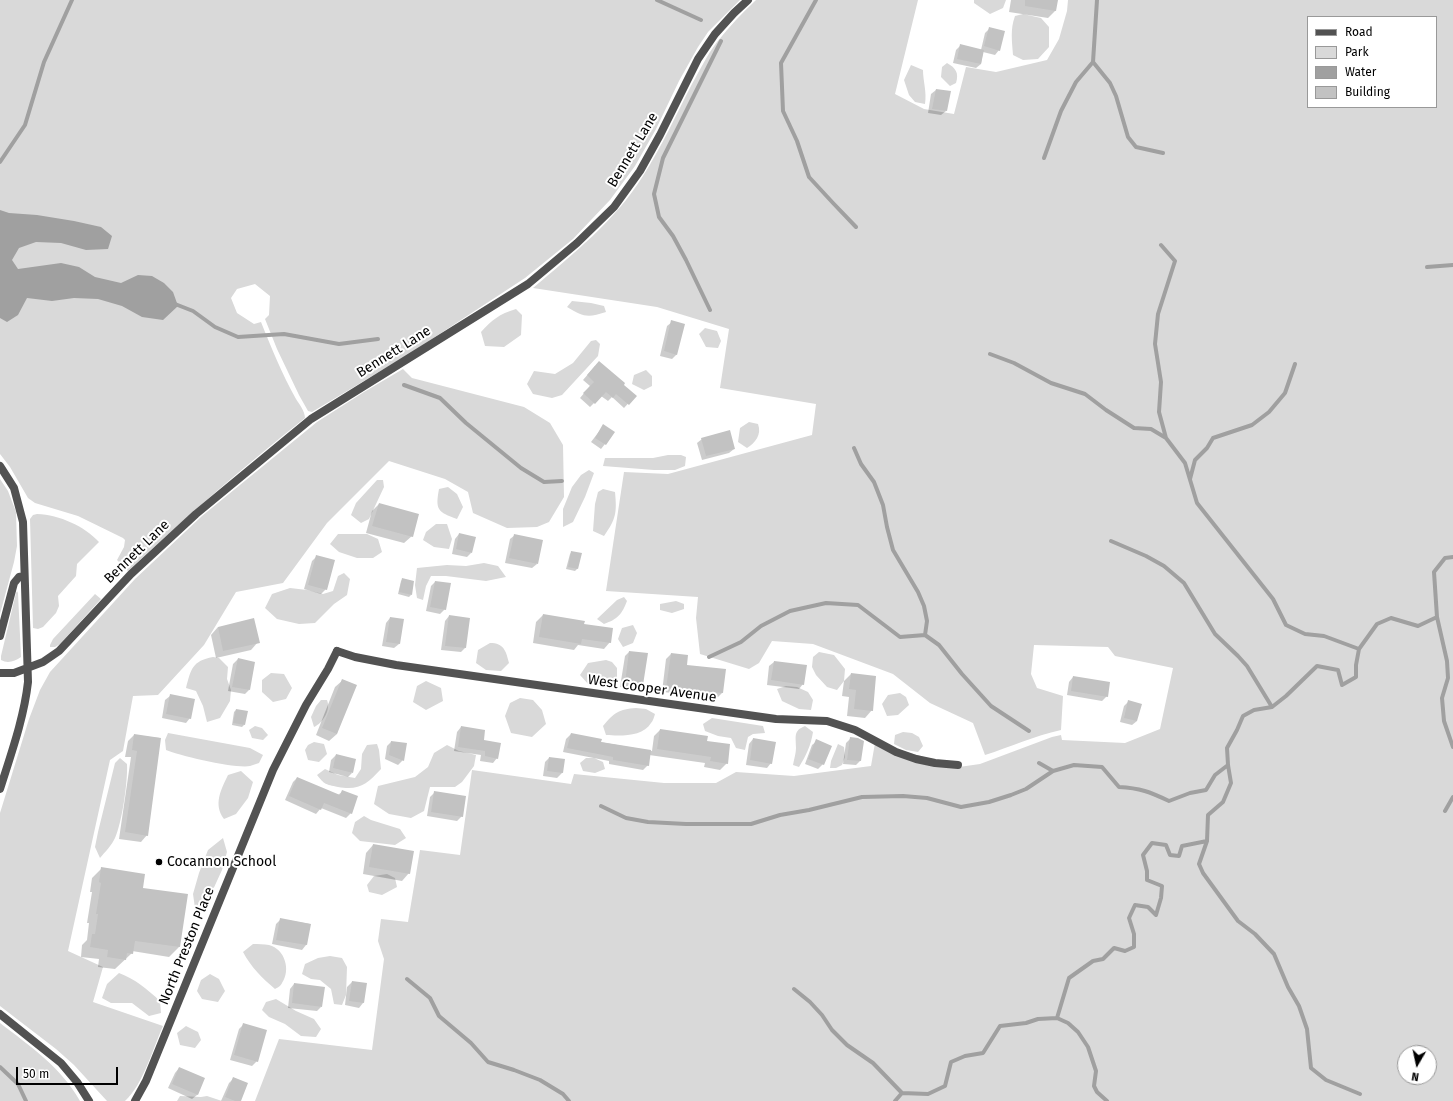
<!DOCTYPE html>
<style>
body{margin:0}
#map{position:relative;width:1453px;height:1101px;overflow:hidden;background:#fff;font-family:"Fira Sans",sans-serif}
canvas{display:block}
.legend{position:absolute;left:1307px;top:16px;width:130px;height:92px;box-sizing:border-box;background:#fff;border:1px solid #999;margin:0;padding:5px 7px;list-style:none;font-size:12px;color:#000}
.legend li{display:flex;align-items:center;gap:8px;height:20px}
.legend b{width:20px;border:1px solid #999}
.north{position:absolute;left:1397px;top:1045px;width:40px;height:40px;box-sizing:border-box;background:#fff;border:1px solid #999;border-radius:50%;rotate:189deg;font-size:11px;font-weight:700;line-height:16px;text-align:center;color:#000}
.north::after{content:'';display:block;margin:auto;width:14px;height:18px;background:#000;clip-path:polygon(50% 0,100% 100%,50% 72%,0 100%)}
.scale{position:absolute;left:16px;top:1067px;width:102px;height:18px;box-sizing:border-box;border:2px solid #000;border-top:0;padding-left:5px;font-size:12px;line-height:14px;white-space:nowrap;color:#000;-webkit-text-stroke:3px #fff;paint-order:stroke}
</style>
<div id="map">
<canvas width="1453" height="1101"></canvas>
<ul class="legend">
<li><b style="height:5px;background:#525252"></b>Road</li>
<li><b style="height:11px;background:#d9d9d9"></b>Park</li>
<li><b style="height:11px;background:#a0a0a0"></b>Water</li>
<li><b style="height:11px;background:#c2c2c2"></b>Building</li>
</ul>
<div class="north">N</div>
<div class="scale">50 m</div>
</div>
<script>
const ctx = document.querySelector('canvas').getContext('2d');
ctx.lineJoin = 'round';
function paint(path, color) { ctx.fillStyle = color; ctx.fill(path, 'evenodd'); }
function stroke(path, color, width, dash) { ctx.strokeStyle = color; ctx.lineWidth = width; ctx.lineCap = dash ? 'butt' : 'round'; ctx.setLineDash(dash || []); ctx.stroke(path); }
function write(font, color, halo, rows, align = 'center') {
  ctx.font = font + ' "Fira Sans",sans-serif'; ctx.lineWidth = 4; ctx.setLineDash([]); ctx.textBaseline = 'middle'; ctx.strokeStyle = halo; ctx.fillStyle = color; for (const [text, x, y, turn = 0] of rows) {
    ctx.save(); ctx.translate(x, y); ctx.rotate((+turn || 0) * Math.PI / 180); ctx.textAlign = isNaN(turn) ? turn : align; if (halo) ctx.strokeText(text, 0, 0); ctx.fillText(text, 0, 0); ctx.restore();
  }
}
const green = new Path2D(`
 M0 0H740L708 32 698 47 679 81 656 129 635 166 610 200 573 239 525 278 409 354 312 412 308 411 299 395 277 349 265 319 269 315 270 296 255 284 237 289 231 298 237 313 254 324 261 322C271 347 282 374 296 399 299 404 305 411 305 418 243 467 185 518 128 571L117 560 124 547 125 540 123 538 78 516 35 503 28 498 10 467 0 454Z
 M756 0H918L895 94 924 109 954 114 966 67 996 72 1047 60 1059 39 1067 11 1068 0H1453V1101H255L279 1039 372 1050 384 959 378 941 381 919 408 922 420 850 460 855 472 770 571 784 574 774 664 783H716L736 772 794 776 871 766 875 743 959 767 980 764 1052 737 1061 735 1062 740 1125 743 1160 729 1173 668 1115 656 1108 647 1034 645 1031 674 1037 688 1063 696 1061 730C1034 736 1010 747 985 755L973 723 930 703 893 674 813 644 772 641 759 663 749 669 700 654 696 618 698 597 606 591 624 472 668 474 812 435 816 404 720 388 729 329 657 307 533 288C573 254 615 221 643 176 662 146 676 115 692 84 700 70 707 55 717 42 729 27 742 13 756 0ZM1308 17H1436V107H1308ZM1405 1053H1429V1077H1405Z
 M974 0H1006L1003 8 990 14 974 3Z
 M1023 14 1041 18 1049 27V47L1038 59 1023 60 1013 55C1012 42 1010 29 1015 16Z
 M947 63C956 68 959 73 956 83L950 86 941 77 942 67Z
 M911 65 923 70C923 81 927 92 925 104L915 102 909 95 904 80Z
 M572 301 591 303 604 306 606 312C588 318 583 317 567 307Z
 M516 309 522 315 521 335 504 347 485 346 481 332C492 320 499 314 516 309Z
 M705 328 717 331 721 341 718 348 706 347 699 334Z
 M596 340 600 344 598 356 562 395 552 398 533 394 527 384 534 371 555 374 573 363 591 341Z
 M403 369 412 378 524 407 550 423 563 445 564 497 549 522 537 527 507 528 473 513 468 492 445 479 389 461 327 523 283 583 236 592 204 645 158 695 133 696 123 751 110 760 68 951 103 967 93 1002 163 1026C153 1048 143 1085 125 1101H107L74 1065 56 1049 0 1006V813L29 719 40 690 50 672 135 579 202 516 317 422 364 392Z
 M646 370 652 376V386L644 390 632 384 634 375Z
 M749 422 758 424C762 435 755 443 747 448L738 442 740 428Z
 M668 455H681L686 457 685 466 675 470H654L603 466 605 458H653Z
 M589 470 594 473 585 497 573 522 563 527V509L572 487 581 475Z
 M0 479 8 491 16 512 17 546 14 562 0 614Z
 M377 480H383L384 487 369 519 361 523 351 515 356 503Z
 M448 487 457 494 463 507 457 519C438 512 435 510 439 489Z
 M603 489 615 492C617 513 616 519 604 536L593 531 595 504 598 492Z
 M37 514C60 515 84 526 99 542L77 564 76 576 58 596 59 606 56 613 43 627 38 629 33 628 30 519 33 515Z
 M436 524H447L452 539 449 549 434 547 423 540 426 532Z
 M338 534H367L378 539 382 552 373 558H357L339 552 330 544Z
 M484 563 498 566 506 577 486 581 446 576H431L426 586 423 600 417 598 415 585 417 568 447 565 466 566Z
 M344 573 350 579 347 595 334 604 315 623 299 624 277 619 265 608 272 594 290 588 307 590 323 594 333 591 338 576Z
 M17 591 18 593 21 657C15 661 8 664 1 660V656L16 593Z
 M95 594 101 599 60 644 55 647H50V645L53 639Z
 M624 597 627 601C622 614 618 619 604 624L597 619 617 600Z
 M676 601 684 604V609L672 613 660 610V604Z
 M633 625 637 633 633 643 623 647 618 639 622 628Z
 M490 643C504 643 506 651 509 663L501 671 486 670 476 663 478 650Z
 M819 652 834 655 845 669 844 681 837 690 827 687 816 675 812 667 813 657Z
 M213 657 219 658 228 667 227 679 231 690 230 701 220 718 207 722 203 706 196 691 186 688C191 669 192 661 213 657Z
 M606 660 612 662 617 668V679L606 685H589L580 675 588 663Z
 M271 673 284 674 292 688 286 699 273 702 262 692V680Z
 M426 681 441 688 443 701 426 710 413 702 417 686Z
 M786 686 797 687 808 692 813 700 811 710 799 709 782 701 777 689Z
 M900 693 906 697 909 705 898 715 887 716 882 704 888 695Z
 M520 698 533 700 542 710 546 724 532 737 511 733 505 716 510 703Z
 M321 700H327C331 710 323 723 314 727L311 717 316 706Z
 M636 708 646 709 655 714C654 717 653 721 651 723 643 737 620 736 606 735L603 726C614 713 619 709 636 708Z
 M712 718 763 726 765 733 753 734 748 737 745 750 736 748 731 738 718 736 705 731 703 724Z
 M255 726 262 728 268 735 263 740 252 738 249 730Z
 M805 726 813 732C811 745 806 756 799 767L793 765C794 759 796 753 796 748 796 736 793 731 805 726Z
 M903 732 912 733 919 737 923 746 918 752 906 750 894 744 895 735Z
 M168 733 250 748 263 755 259 763C256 764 253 765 250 766 237 769 180 756 166 750L165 740Z
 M314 742 324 744 327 754 319 762 308 760 305 750 308 745Z
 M377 744 379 750 381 769C367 784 359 791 338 787 325 784 325 785 317 775L325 769 338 775 355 778 361 769 362 754 367 745Z
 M838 744 844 747 845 757 842 765 836 768H830L831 761Z
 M447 745 459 751 476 755 474 766 462 782 455 787H430L424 811 411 818 389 814 374 804 378 786 415 777 428 767 434 753Z
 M120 758 127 764C128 781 122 823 115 838 112 845 105 852 100 858L95 847 98 832 115 763Z
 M586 758H594L603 762 605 769 595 773 583 771 580 763Z
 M241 771 253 782 248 798 236 814 224 819C213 804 221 790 228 775Z
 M364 816 371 820 400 829 406 838 395 845 360 841 352 833 355 822Z
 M223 838 227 852 222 870 211 894 195 908 193 894 199 873 208 850Z
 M387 874 395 878 397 887 382 895 369 892 367 885 374 876Z
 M253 944C258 944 264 944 269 945 285 949 291 970 282 983 281 986 277 988 275 989 262 978 251 967 243 952Z
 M330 956 342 958 347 967 346 995 342 1005 334 1004 331 989 320 980 311 979 302 974 305 964 318 958Z
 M119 973C135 979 147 989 160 1001L161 1013 149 1016 132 1003H111L102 998 107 984Z
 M210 974 219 979 225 991 218 1002 202 999 197 991 201 980Z
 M276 999 296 1011 314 1019 321 1029 316 1037 301 1036 285 1024 269 1017 262 1010 266 1002Z
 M0 1023C31 1047 60 1066 80 1101H0Z
 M186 1026 198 1032 201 1040 195 1048 180 1045 177 1033Z
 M180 1096 201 1097 207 1096 222 1101H177Z`);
const water = new Path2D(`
 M0 210 9 213 37 215 74 221 101 227 112 236 108 249 86 250 61 243 36 242 19 248 12 260 18 269 61 263 79 267 95 277 121 283 138 275 152 276 164 283 173 292 178 306 163 320 142 317 122 306 98 299 74 298 52 301 27 298 18 315 7 322 0 318Z`);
const shadow = new Path2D(`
 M1011 0H1057L1055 11 1048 18 1009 12Z
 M990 28 999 50 995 55 983 52 981 64 976 68 953 63 956 50 960 46 981 50 985 33Z
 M936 90 946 111 941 115 928 113 931 94Z
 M672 322 677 354 672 359 660 356 667 326Z
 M595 366 623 385 635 396 624 408 612 397 608 401 601 396 590 407 580 398 590 386 583 380Z
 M604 425 605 444 601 449 591 442Z
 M702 439 734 449 729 453 702 460 697 443Z
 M379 504 412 536 404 543 366 533 372 511Z
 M459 534 471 553 467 557 452 554 455 539Z
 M515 535 537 564 532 568 505 563 510 539Z
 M572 552 581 554 577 569 575 571 566 569 570 554Z
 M317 556 326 589 321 594 304 589 312 561Z
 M403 579 411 595 409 597 398 594 401 581Z
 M435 582 445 609 440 614 426 611 431 586Z
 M543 615 583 625 610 642 604 649 578 645 574 650 533 643 536 622Z
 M449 616 465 648 461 652 441 650 445 621Z
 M390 618 399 644 394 648 382 646 386 623Z
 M218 627 258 642 251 650 216 658 211 635Z
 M629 652 646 654 642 685 638 690 620 687 625 656Z
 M671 654 685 666 723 692 718 697 662 692 666 659Z
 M238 659 249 690 245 694 228 691 233 664Z
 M774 662 803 684 799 689 767 685 769 666Z
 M851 674 872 710 865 718 847 716 849 697 842 696 844 681Z
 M1073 677 1107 696 1102 701 1067 695 1069 682Z
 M343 680 337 734 329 741 316 735 335 687Z
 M170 696 190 718 186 723 162 718 165 700Z
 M1129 701 1137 721 1132 725 1120 722 1124 706Z
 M236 710 244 725 242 727 232 725 234 712Z
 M461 727 482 741 497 758 493 763 480 761 481 755 454 751 457 732Z
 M660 730 706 742 727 763 720 770 704 767 705 763 649 755 648 765 643 770 609 764V761L563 752 566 739 571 734 600 742 652 751 654 736Z
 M134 735 160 738 147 835 141 842 119 839 131 757H125L128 741Z
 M851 738 860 761 856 765 843 764 846 743Z
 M753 739 771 763 767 768 746 765 749 744Z
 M817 741 823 764 818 769 805 764 812 745Z
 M391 742 403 760 398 765 385 759 387 746Z
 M336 755 352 773 348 777 329 772 331 760Z
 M549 758 564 760 562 773 557 778 543 776 545 762Z
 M297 778 338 795 343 791 351 813 346 818 321 808 316 814 285 800 293 782Z
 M435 792 462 816 457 821 427 816 430 797Z
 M373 845 409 873 402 881 363 874 366 853Z
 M102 868 142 889 187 895 179 947 169 957 132 951V953L115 969 98 967 99 959 81 957 82 945 87 940 89 923H87L92 892H90L92 878Z
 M281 919 310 924 306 945 302 950 272 944 276 924Z
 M352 982 366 984 363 1003 359 1008 345 1005 347 987Z
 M294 984 321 1007 317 1011 288 1008 290 989Z
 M243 1025 257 1061 252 1066 230 1060 239 1029Z
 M179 1068 204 1079 197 1095 192 1099 168 1088 175 1073Z
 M234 1078 240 1101H221L229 1083Z`);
const stream = new Path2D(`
 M657 0 701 20
 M816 0 781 63 783 111 797 141 809 177 833 203 856 227
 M1093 62 1110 83 1116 96 1128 137 1136 147 1163 153
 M1044 158 1061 111 1076 82 1093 62 1097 0
 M0 162 25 125 44 62 72 0
 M1161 245 1175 261 1158 314 1155 344 1161 382 1159 412 1166 438 1185 463 1197 503 1273 599 1286 625 1305 634 1324 636 1359 649
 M1427 267 1453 265
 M175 304 193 311 215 327 238 337 284 334 339 344 378 339
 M710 310 686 260 673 236 659 217 654 194 663 158 721 41
 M990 354 1014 363 1051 383 1085 394 1106 410 1134 428 1151 429 1166 438
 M404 385 440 398 466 423 521 468 544 482 562 481
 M854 448 861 464 874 482 883 505 887 527 893 550 918 592 924 606 927 621 925 635
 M1190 479 1195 460 1207 448 1213 438 1252 425 1269 412 1285 393 1295 364
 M1111 541 1146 556 1164 566 1184 583 1215 634 1238 656 1247 666 1272 707
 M1437 617 1447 661 1448 678 1442 698 1444 721 1453 747
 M709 657 741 642 761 626 790 611 826 603 858 605 900 637 925 635 939 645 962 674 991 706 1029 731
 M1039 763 1053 771 1074 765 1102 767 1119 787C1140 788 1150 792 1169 801L1190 793 1206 790 1215 775 1228 765
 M601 806 626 818 648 822 686 824H751L780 815 809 810 862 797 903 796 927 798 961 807 989 802 1011 795 1026 789 1053 771
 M1445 811 1453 797
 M1207 841 1199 864 1203 873 1238 921 1255 934 1274 954 1288 987 1299 1006 1307 1029 1311 1068 1326 1080 1360 1094
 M407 979 430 998 439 1016 471 1043 488 1062 514 1070 540 1080 563 1094 569 1101
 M794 989 810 1002 822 1015 832 1030 847 1045 873 1063 902 1093
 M1057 1018 1068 1023 1078 1032 1088 1047 1096 1071 1094 1086 1097 1092 1107 1101
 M0 1067 18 1084 26 1101
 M895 1101 902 1093 928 1094 945 1086 951 1062 965 1056 983 1053 1000 1026 1026 1023 1038 1019 1057 1018 1069 978 1093 961 1103 959 1114 948 1125 951 1134 947V934L1129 918 1135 905 1148 907 1156 915 1161 898 1162 886 1147 880V871L1143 855 1152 843 1166 845 1170 855 1179 856 1182 846 1207 841 1208 815 1223 802 1231 783 1228 765 1227 748 1237 730 1243 716 1254 710 1272 707 1286 696 1317 666 1338 670 1342 685 1356 677V665L1359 649 1377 624 1391 618 1418 626 1437 617 1434 572 1445 558 1453 557`);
const building = new Path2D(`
 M1025 0H1058L1056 11 1025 6Z
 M989 27 1005 31 1000 51 984 46Z
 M960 44 984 50 981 64 957 59Z
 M936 89 951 91 947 111 932 109Z
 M671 320 685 324 677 355 664 351Z
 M599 361 625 383 624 385 637 396 629 405 616 394 613 398 606 392 595 404 583 393 594 382 587 375Z
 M603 424 615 432 606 445 595 438Z
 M730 430 735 449 706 456 701 438Z
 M379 503 419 514 413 537 372 526Z
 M459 533 476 537 472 553 456 549Z
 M514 534 543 540 538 564 509 558Z
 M571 551 582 553 578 569 568 567Z
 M316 555 335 560 327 590 308 585Z
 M402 578 414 581 412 595 399 592Z
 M435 581 451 583 446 610 430 607Z
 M543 614 585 621 584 624 613 628 611 643 582 639 581 644 539 637Z
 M449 615 470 618 466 648 445 646Z
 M390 617 404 619 400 644 386 642Z
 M254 618 260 643 223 651 218 627Z
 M629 651 648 653 643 685 625 683Z
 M671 653 688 655 687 665 726 669 723 693 666 688Z
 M238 658 255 662 250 690 232 687Z
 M774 661 807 665 804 685 771 680Z
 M851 673 876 676 873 711 854 709 856 690 849 689Z
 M1073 676 1110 682 1108 697 1071 691Z
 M342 679 357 685 337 734 322 728Z
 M170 694 195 699 191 719 166 714Z
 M1128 700 1142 704 1137 721 1124 718Z
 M236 709 248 711 245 725 233 723Z
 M461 726 485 730 484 740 501 743 498 759 485 756V751L458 747Z
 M660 729 708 736 707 741 730 744 728 764 710 761 711 757 657 749Z
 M571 733 602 739 601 742 651 750 649 766 613 760V757L567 748Z
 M134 734 161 738 148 836 125 832 137 751 132 750Z
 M850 737 858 738 864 741 861 761 847 760Z
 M753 738 776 742 772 764 750 760Z
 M816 739 832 746 824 765 808 759Z
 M391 741 407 743 404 761 389 755Z
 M336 754 356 759 353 773 333 768Z
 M549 757 565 759 563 773 547 771Z
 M297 777 340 795 342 790 358 796 352 814 324 803 321 810 289 796Z
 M434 791 466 796 463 817 431 812Z
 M373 844 414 851 410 874 369 867Z
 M101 867 145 874 143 888 188 894 180 947 135 941 133 954 127 953 126 960 107 957 108 950 90 947 92 934H95L98 914H96L101 883 99 882Z
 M280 918 311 924 307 945 276 940Z
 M352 981 367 983 364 1003 349 1001Z
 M294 983 325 987 322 1007 292 1003Z
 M243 1023 267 1030 258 1062 234 1055Z
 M179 1067 205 1078 198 1095 172 1084Z
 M233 1077 248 1083 241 1101H235L225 1097Z`);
const lane = new Path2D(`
 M337 651 355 657 396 665 776 719 827 721 855 730 896 752 916 759 935 763 958 765`);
const street = new Path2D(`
 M0 466 14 488 23 522 28 682C24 718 11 754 0 789
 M0 636 14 583 19 577 24 576
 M0 673H14L43 662 59 651 131 574 196 514 311 419 528 284 577 243 614 207 640 171 660 135 698 59 715 34 734 13 748 0
 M0 1014 61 1063 77 1082 89 1101
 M135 1101 146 1081 273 770 306 705 328 669 337 651`);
const markers = [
 [159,862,4,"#000"]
];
const streetNames = [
 ["Bennett Lane",633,150,-59],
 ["Bennett Lane",394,352,-32],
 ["Bennett Lane",137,552,-44],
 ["West Cooper Avenue",652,689,8],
 ["North Preston Place",187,946,-68]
];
const poiNames = [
 ["Cocannon School",167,862]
];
paint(green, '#d9d9d9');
paint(water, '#a0a0a0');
paint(shadow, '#0003');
stroke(stream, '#a0a0a0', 4);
paint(building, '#c2c2c2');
stroke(lane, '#525252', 8);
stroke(street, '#525252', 8);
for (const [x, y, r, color] of markers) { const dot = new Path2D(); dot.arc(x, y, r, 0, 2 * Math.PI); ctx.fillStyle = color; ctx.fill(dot); stroke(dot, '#fff', 1.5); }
write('14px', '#000', '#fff', streetNames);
write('14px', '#000', '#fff', poiNames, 'left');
</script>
